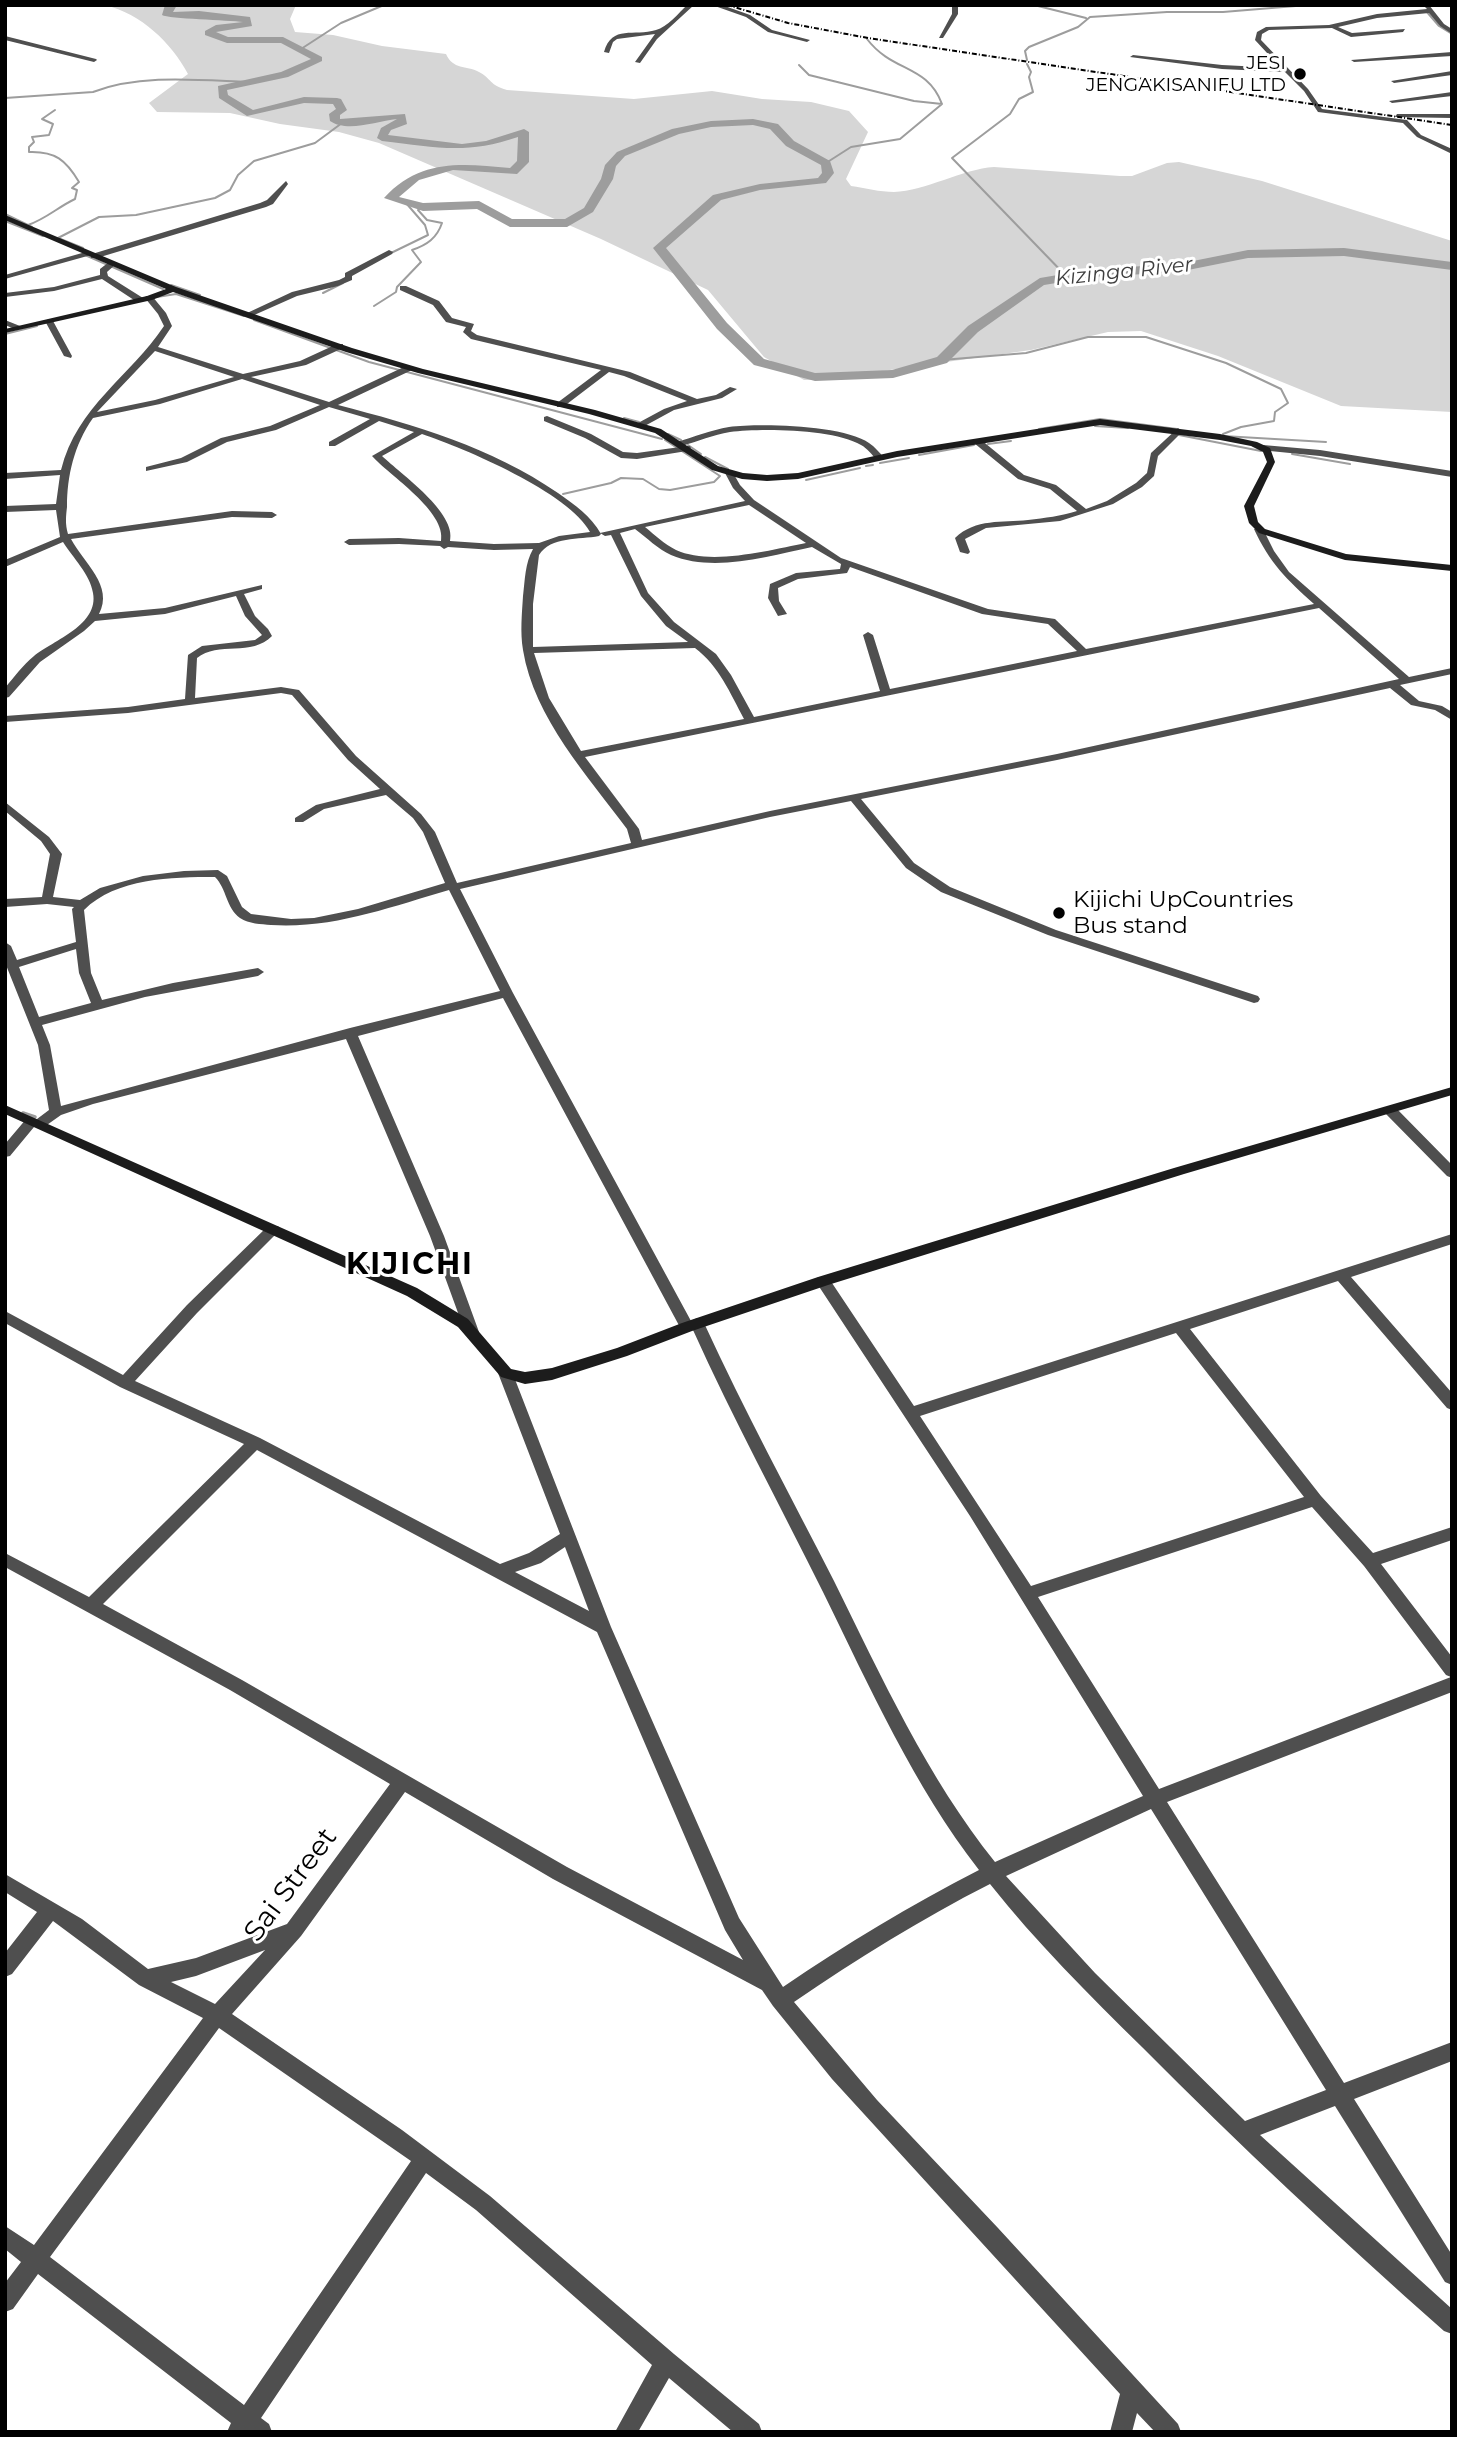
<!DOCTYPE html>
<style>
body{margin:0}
#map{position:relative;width:1457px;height:2437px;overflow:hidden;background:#fff;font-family:Montserrat,sans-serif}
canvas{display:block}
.frame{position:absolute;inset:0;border:7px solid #000;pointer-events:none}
</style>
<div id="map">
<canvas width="1457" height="2437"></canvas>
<div class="frame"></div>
</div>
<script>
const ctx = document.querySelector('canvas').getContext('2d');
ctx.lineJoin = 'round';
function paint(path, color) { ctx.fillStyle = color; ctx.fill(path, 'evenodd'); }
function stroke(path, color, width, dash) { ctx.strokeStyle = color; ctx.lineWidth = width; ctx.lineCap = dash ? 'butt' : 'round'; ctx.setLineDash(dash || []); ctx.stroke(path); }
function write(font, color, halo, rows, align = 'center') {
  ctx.font = font + ' Montserrat,sans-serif'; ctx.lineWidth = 6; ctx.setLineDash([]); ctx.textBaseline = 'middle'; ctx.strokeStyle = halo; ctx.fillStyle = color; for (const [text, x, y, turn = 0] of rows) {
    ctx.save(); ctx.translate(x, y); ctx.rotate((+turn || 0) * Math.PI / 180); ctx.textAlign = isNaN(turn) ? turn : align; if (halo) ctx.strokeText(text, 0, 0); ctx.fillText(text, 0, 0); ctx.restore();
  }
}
const green = new Path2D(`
 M105 5H296L290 19 295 32 333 35 382 46 446 54C453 70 466 65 479 72 492 79 489 85 507 90L634 99 712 91 762 99 811 102 849 111 868 132 846 179 851 186C865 188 880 192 894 192 925 191 963 169 994 167L1120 176H1132L1167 163 1179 162 1262 181 1452 241V412L1341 406 1218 356 1141 331 1108 332 1031 350 819 380H804L764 357 708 290 601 239 379 143 339 132 280 124 230 113 157 112 149 103 188 74C171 42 141 14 105 5Z`);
const streamFar1 = new Path2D(`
 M1034 5 1086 18
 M1426 11 1439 26 1452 34
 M301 49 341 23 384 5
 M1027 60 1025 51 1029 47 1078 27 1090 17 1167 12H1223L1308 5
 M1027 64 1031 72 1029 77 1033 92 1019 99 1010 114 952 158 1067 277
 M799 65 809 75 914 101 942 104
 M5 98 93 92C140 74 197 80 247 82
 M826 163 851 147 900 139 942 104C927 64 893 73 867 39
 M5 214 32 227
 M5 221 43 236
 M28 225C46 219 58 207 75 199L77 190 72 188 79 182C66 160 55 151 29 152V147L34 142 32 137 49 135 53 124 42 119 55 110
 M58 238 83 248
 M58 238 99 217 136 215 215 198 230 190 238 175 254 161 315 143 342 123
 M391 253 428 235 425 225 406 203
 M85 255 163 289
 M171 285 200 295
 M323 293 343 283
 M157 297 176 294 244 316
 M374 306 396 292 397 287 421 262 412 250C427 245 437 238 442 223L427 220 418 210 423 207
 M254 320 369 362 662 439
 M5 334 37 326
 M942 360 1026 353 1088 337H1146L1226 363 1281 389 1288 403 1275 412 1274 421 1241 427 1223 434
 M624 418 639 422
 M1095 426 1128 428
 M1039 429 1100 419 1177 429
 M668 434 681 440
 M1179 435 1261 451
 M1223 436 1326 442
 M988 444 1011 441
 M688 445 701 454
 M1292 454 1350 464
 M919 455 974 445
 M705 457 728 469
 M880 463 909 458
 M866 466 873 465
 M806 480 860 468
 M563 494 611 483 621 478 643 479 659 489 670 490 714 482 720 476 665 440`);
const stream = new Path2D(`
 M23 1113 35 1117`);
const river = new Path2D(`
 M165 5H177L173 12 199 11 250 17 252 26 216 32 228 37H283L322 57V61L288 77 227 90 228 95 253 110 304 97 337 98 341 99 347 110 340 115V119L405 114 407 124 391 130 388 135 462 144 486 141 524 129 529 132V162L517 174 453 170 419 180 399 197 423 203 479 201 512 219H565L584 208 601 179 605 165 617 152 672 129 711 121 753 119 778 124 794 141 830 161 834 173 826 183 760 190 721 200 666 248 727 323 764 359 815 373 892 370 937 357 968 326 1040 278 1093 269 1178 264 1248 250 1344 248 1452 262V270L1344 256 1248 258 1178 272 1093 277 1044 285 978 332 947 363 893 378 815 381 754 365 717 329 653 248 713 195 760 184 818 178 822 173 821 165 786 146 770 129 753 125 711 127 679 134 625 156 616 166 613 179 593 212 567 227H510L477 209 423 211 384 198C421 158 462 164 510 168L517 161 518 137C465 155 436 147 382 141L377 138 381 128 397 119C376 121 348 133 330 121L329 114 336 109 333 104 304 103 247 116 219 98 218 86 281 72 311 59 281 43H227L205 35V31L216 25 243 22C229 20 168 19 162 15Z`);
const street = new Path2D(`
 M687 5H694L657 39 640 63 635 62 655 34 617 39 613 42 609 53 604 52C612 24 634 37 656 30 667 27 679 13 687 5Z
 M712 5H722L750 15 772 30 810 40 807 42 768 32 746 17Z
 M952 5H958V14L943 38H939L952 14Z
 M1423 5H1429L1444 24 1452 29V34L1440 26 1429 13 1377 18 1338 27 1352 33 1405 29 1403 32 1351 37 1332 28 1269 30 1262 34 1261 40 1308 89 1322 109 1407 120 1421 135 1452 149V154L1417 137 1403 123 1318 112 1304 91 1285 72 1222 69 1130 57 1133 55 1222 65 1281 68 1255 40 1257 32 1266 27 1329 25 1377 14 1427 9Z
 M5 36 96 59 97 60 94 62 5 40Z
 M1452 52V56L1354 62 1351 60Z
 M1452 71V75L1394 83 1391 81Z
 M1452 92V96L1392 103 1389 101Z
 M1397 114H1452V118L1395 117Z
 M286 181 288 184 273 204 266 207 97 258H91V255L5 279V275L89 251 92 254 260 203 267 200Z
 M389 250 393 252 392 254 352 276V280L338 286 297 296 252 316 245 314 292 292 339 280 345 277V273Z
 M109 262 116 264 107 272 108 276 143 298V302H137L102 279 54 291 5 297V293L54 287 100 275V269Z
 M400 286H406L439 301 452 318 474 324 471 331 477 335 630 372 697 399 716 395 730 387 737 389 722 398 674 410 641 428 637 425 638 423 664 409 687 401 624 376 609 372 563 407H557V403L601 370 471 339 463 332 466 327 446 322 433 305 400 290Z
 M146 296H152L166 313 172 326 158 347 243 374 300 361 337 344H343V348L306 365 251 377 329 402 406 366H412V370L338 405C415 425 491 447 558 493 575 505 591 516 601 534L599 536C579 540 551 536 539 555L533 604V647L688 642 666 626 641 596 611 535 605 536 600 533 745 501 733 488 725 473 729 470 732 471 740 485 754 500 841 558 988 609 1055 619 1086 649 1314 604C1287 580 1269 562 1254 529L1262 527 1274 551 1289 572 1409 677 1452 668V674L1400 685 1419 701 1442 706 1452 712V720L1435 710 1411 705 1390 688 1057 760 861 799 914 863 950 887 1056 930 1258 996 1260 999 1258 1002 1254 1003 1048 935 941 892 906 868 851 801 770 817 460 889 513 993 691 1321 697 1318 702 1319 704 1323C744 1410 790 1495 834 1581 882 1678 927 1777 995 1862L1143 1796 970 1516 818 1285 816 1281 818 1277H828L914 1406 1452 1234V1244L1351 1277 1452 1393V1410L1447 1408 1338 1281 1190 1329 1321 1496 1373 1553 1452 1527V1540L1381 1564 1452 1657V1692L1167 1802 1344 2083 1452 2042V2061L1354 2099 1452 2255V2285L1445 2282 1335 2106 1260 2135 1452 2309V2334L1444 2331C1340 2239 1239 2145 1142 2047 1089 1995 1036 1942 990 1884 921 1919 857 1959 794 2002L877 2100 998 2228 1178 2424 1181 2432H1155L1137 2413 1132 2432H1110L1120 2394 832 2079 773 2006 762 1990 553 1879 405 1792 301 1936 232 2014 402 2130 490 2196 674 2354 759 2424 762 2432H733L669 2378 638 2432H615L652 2365 476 2210 426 2173 261 2418 269 2424 272 2432H227L231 2423 38 2274 13 2309 5 2312V2283L21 2262 5 2249V2226L34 2245 203 2018 139 1985 53 1921 12 1974 5 1977V1953L37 1912 5 1892V1874L82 1919 148 1969 196 1958 287 1924 390 1784 230 1690 5 1567V1553L89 1597 244 1444 120 1387 5 1323V1311L123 1375 187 1305 268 1226H278L280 1229 278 1232 197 1313 135 1381 260 1438 500 1564 529 1553 560 1534 498 1373 501 1369H511L611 1627 739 1918 783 1987C846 1944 911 1905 979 1870 914 1786 870 1688 823 1592 780 1505 733 1419 693 1330L687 1332 682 1331 503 998 358 1036 444 1236 479 1332 477 1336H467L465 1332 430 1236 346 1039 93 1104 61 1115 44 1127H34L10 1156 5 1157V1144L27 1118 37 1119 49 1110 38 1045 6 965 5 942 11 946 17 960 76 942 72 909 74 907 47 904 5 907V899L42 897 50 854 41 841 5 811V802L49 837 62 854 53 897 80 900 100 888 143 876 184 871 218 870 227 876 242 907 251 914 291 919 314 918 358 909 445 883 423 832 413 818 386 795 324 809 303 822H295V818L316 805 380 789 348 760 292 695 281 693 128 713 5 722V716L128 707 185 699 188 655 202 646 255 640 262 635 245 616 236 596 165 614 95 621 84 631 40 662 9 697 5 698V688C14 677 23 665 34 656 54 640 99 625 93 593 90 574 73 558 63 542L5 567V560L60 537 56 510 5 512V506L56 504 60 475 5 479V473L61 470C77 406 130 377 164 326L158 314 145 298ZM155 351 234 377 155 400 97 412ZM242 379 320 405 270 426 221 438 181 458 146 467V471L187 462 227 442 276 430 329 407 370 419 329 442V446H335L379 421 414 432 372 456C389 475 447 512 441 541L399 538 349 539 344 542 349 545 399 544 440 546 444 549 448 547 494 550 533 549C525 563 525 580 523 596 522 613 520 632 523 650 534 718 588 776 627 829L631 843 457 883 435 832 421 814 356 756 299 690 281 687 195 698 197 658C218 641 252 657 272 636L268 629 255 616 244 594 262 589V585L165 608 99 614C114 586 84 563 71 539L232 517 272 518 277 515 272 512 232 511 68 534C65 524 66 516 67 507 67 476 74 445 93 418L160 404ZM422 434C464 448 570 493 590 532L559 536 539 543 494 544 450 541C457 513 401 474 382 456ZM749 505 806 543C770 550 711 566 676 550 664 544 655 535 645 527ZM635 529C647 538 658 549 671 555 714 573 769 556 812 547L841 564 840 569 796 573 770 584 768 598 778 616 787 614 779 601 778 588 798 579 847 573 850 567 982 614 1048 624 1077 651 890 689 873 635 868 632 863 635 880 691 754 717 731 675 716 654 674 622 648 593 620 533ZM1319 608 1399 679 1057 754 770 811 642 840 639 829 585 757ZM695 648C719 666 730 693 744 719L581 751 549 698 534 653ZM215 877C227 889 226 908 240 918 249 924 261 924 271 925 333 929 390 907 449 890L500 991 350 1028 61 1106 50 1045 42 1025 145 997 258 976 264 972 258 968 173 983 102 1000 91 973 84 910C116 878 172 877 215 877ZM76 949 79 973 91 1003 39 1017 19 967ZM1176 1333 1304 1497 1031 1586 920 1416ZM257 1450 597 1632 725 1930 743 1960 567 1867 242 1680 103 1604ZM1312 1507 1364 1566 1446 1675 1451 1677 1159 1789 1038 1597ZM565 1547 589 1611 515 1572 541 1563ZM1151 1809 1326 2090 1245 2121 1095 1973 1006 1876ZM265 1950 215 2004 171 1982 196 1976ZM219 2028 411 2161 244 2405 50 2257Z
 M49 319 53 321 72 356 71 358 64 356 45 321Z
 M5 320 20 326 21 328 17 330 5 325Z
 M547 416 591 434 623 452 637 453 680 447 676 444 677 442C694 437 711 430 729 427 761 423 843 425 869 443 875 447 880 453 884 458L877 460C872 455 867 448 861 445 834 429 761 428 730 432 713 435 698 441 682 446H690L691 448 687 451 637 459 621 458 585 438 544 421V417Z
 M1178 428 1182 431 1181 433 1158 456 1154 476 1142 487 1113 504 1060 521 986 528 965 539 970 552 968 554 960 552 955 538C976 518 1002 523 1028 520 1045 518 1061 516 1077 511L1050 489 1018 479 974 443V439H980L1024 475 1056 485 1086 509 1107 501 1136 483 1147 473 1151 453Z
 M1263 445 1320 450 1452 471V477L1320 456 1260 450 1259 448Z
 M1390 1106 1395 1107 1452 1165V1178L1447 1176 1385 1113 1383 1110Z`);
const secondary = new Path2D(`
 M5 215 176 287 352 348 423 369 595 410 661 429 718 466 743 473 767 475 798 473 897 451 1100 419 1220 434 1257 442 1270 448 1275 462 1254 506 1258 522 1265 529 1346 554 1452 565V571L1345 560 1259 533 1249 523 1244 506 1267 462 1263 452 1251 446 1220 440 1100 425 897 457 798 479 767 481 742 479 712 470 655 433 589 414 418 373 346 352 173 292 152 300 5 333V329L147 296 166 289 5 220Z
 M1452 1087V1095L1184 1174 828 1285 692 1331 627 1356 552 1380 525 1384 501 1377 458 1327 407 1296 5 1114V1105L417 1288 468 1319 511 1369 525 1372 552 1368 617 1348 682 1323 818 1277 1174 1168Z`);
const rail = new Path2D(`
 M727 5 788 23 868 38 1452 125`);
const markers = [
 [1300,74,7,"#000"],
 [1059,913,7,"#000"]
];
const farPoinames = [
 ["JESI",1286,63],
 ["JENGAKISANIFU LTD",1286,85]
];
const farWaternames = [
 ["Kizinga River",1124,272,-6]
];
const poiNames = [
 ["Kijichi UpCountries",1073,900],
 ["Bus stand",1073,926]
];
const nearStreetnames = [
 ["Sai Street",291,1885,-53]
];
const districtNames = [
 ["KIJICHI",410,1265]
];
paint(green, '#d6d6d6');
stroke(streamFar1, '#9d9d9d', 2);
stroke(stream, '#9d9d9d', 3.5);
paint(river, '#9d9d9d');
paint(street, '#4f4f4f');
paint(secondary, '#1c1c1c');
stroke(rail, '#000', 2, [5, 2, 1, 2]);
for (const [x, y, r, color] of markers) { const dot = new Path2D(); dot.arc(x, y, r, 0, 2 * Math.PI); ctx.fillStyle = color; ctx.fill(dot); stroke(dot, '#fff', 2.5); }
write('19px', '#000', '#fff', farPoinames, 'right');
write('italic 21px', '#3e3e3e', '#fff', farWaternames);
write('23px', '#000', '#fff', poiNames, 'left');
write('28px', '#000', '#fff', nearStreetnames);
ctx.letterSpacing = '2px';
write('bold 30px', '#000', '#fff', districtNames);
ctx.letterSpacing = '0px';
</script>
